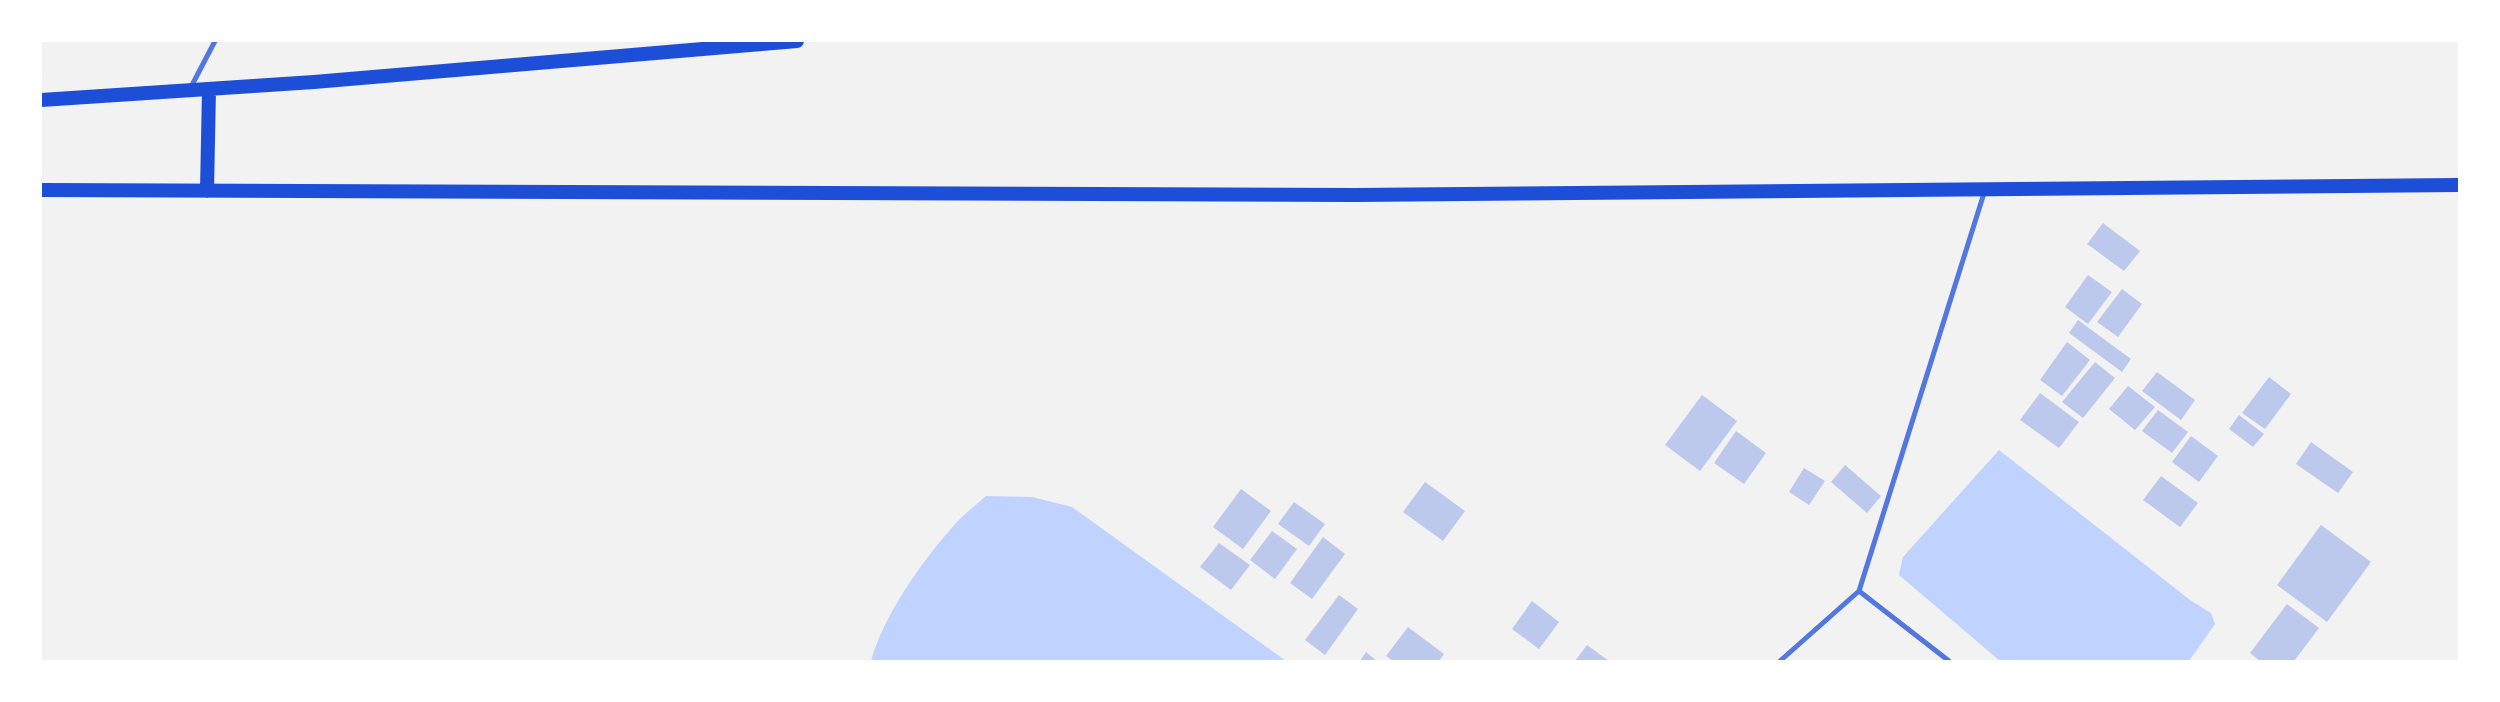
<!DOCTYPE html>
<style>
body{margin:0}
#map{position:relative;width:2500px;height:702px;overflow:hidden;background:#f2f2f2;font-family:"DejaVu Sans",sans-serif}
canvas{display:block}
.frame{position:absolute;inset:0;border:42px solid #fff;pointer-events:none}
</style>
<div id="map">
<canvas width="2500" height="702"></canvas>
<div class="frame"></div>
</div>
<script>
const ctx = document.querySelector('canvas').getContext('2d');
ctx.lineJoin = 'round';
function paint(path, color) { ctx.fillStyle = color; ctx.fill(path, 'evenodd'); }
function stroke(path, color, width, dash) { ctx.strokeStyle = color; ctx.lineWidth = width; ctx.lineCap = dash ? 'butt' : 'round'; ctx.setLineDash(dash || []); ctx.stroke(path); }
const water = new Path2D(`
 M1999 450 2190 600 2211 613 2215 624 2189 661H2000L1899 575 1903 557Z
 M986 496 1032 497 1072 507 1286 661H871C883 617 920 564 950 530 960 517 974 507 986 496Z`);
const building = new Path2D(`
 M2103 223 2140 251 2124 271 2087 244Z
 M2088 275 2112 292 2088 324 2065 307Z
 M2122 289 2142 304 2118 337 2097 322Z
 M2078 320 2131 359 2122 372 2069 333Z
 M2067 342 2090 360 2062 396 2040 380Z
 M2095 362 2115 378 2083 418 2062 402Z
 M2157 372 2195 400 2181 420 2142 391Z
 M2269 377 2291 394 2265 429 2242 413Z
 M2128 386 2155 407 2135 430 2109 409Z
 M2040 393 2079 422 2059 448 2020 420Z
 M1702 395 1737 421 1700 471 1665 445Z
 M2158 410 2188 432 2172 453 2142 431Z
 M2239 415 2264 434 2253 447 2229 429Z
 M1736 431 1766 453 1744 484 1714 463Z
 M2191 436 2218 456 2199 482 2172 462Z
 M2311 442 2353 472 2338 493 2296 464Z
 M1845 465 1881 496 1867 513 1831 482Z
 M1804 468 1825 481 1809 505 1789 492Z
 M2161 476 2198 503 2180 527 2143 500Z
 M1425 482 1465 511 1443 541 1403 512Z
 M1241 489 1271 511 1243 549 1213 527Z
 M1294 502 1325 524 1309 546 1278 524Z
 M2321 525 2371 562 2327 622 2277 585Z
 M1272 531 1297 549 1275 579 1250 560Z
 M1323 537 1345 554 1312 599 1290 583Z
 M1219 543 1250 565 1231 590 1200 567Z
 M1339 595 1358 609 1325 655 1305 640Z
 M1532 601 1559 622 1539 649 1512 629Z
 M2287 604 2319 628 2294 661H2260L2250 653Z
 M1408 627 1444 654 1439 661H1393L1386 656Z
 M1587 645 1609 661H1575Z
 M1366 652 1377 661H1360Z`);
const minor = new Path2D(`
 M191 87 215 41
 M1780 661 1859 591
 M1949 661 1859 591 1985 190`);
const trunk = new Path2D(`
 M41 100 314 82 797 41
 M41 190 1355 195 2459 185
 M207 191 209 89`);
paint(water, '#bfd3fe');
paint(building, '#bdc9ec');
stroke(minor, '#5277de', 5);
stroke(trunk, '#1d4ed8', 14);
</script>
